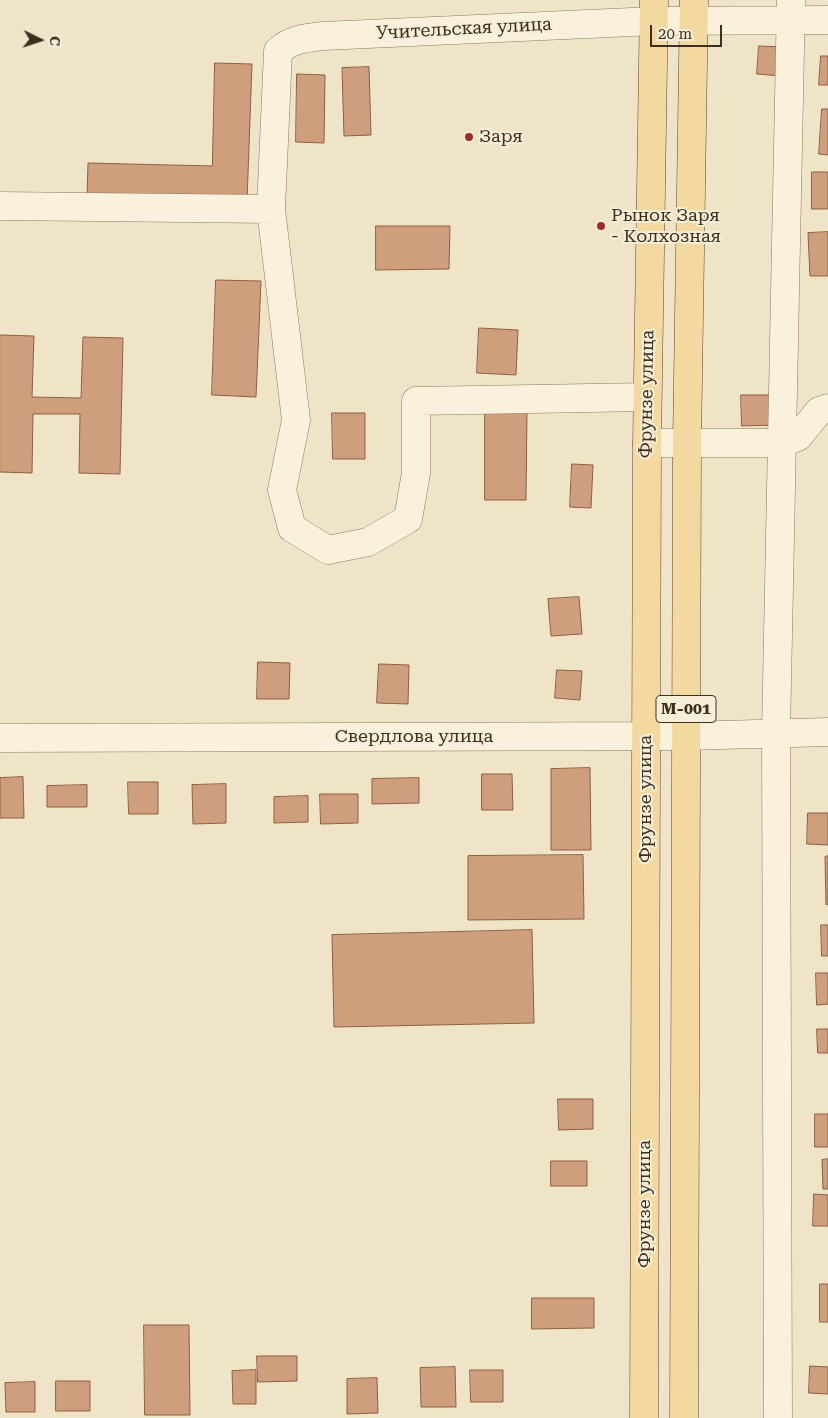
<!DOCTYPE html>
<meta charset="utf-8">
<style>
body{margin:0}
#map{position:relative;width:828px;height:1418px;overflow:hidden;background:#f0e4c8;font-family:"Roboto Serif",serif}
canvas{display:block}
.north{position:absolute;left:15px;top:15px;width:50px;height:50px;-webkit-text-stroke:4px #f7eed8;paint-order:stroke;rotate:94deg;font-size:14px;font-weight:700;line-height:20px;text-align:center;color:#3d2e20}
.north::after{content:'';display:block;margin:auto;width:18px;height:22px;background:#3d2e20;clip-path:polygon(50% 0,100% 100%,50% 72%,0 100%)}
.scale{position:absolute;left:650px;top:25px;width:72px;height:22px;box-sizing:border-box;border:2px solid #3d2e20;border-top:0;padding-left:6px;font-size:15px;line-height:18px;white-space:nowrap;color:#3d2e20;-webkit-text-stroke:4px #f7eed8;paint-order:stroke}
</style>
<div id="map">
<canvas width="828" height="1418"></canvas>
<div class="north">С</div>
<div class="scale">20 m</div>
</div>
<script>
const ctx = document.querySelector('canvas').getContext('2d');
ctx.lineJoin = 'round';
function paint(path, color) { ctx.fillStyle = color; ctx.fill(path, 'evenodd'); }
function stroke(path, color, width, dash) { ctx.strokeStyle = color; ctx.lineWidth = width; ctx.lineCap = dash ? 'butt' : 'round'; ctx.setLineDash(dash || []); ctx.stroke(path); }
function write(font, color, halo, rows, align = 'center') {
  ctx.font = font + ' "Roboto Serif",serif'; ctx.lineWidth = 4; ctx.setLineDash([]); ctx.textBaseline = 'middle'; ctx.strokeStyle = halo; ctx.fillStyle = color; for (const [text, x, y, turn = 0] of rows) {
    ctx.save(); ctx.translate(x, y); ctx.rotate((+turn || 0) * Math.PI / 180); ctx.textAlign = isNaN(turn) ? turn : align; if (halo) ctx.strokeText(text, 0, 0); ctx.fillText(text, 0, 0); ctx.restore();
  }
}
const building = new Path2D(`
 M759 46 782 47 781 76 757 74Z
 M821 56H828V85H819Z
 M215 63 252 64 247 202 87 198 88 163 212 166Z
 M369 67 371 135 344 136 342 68Z
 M297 74 325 75 324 143 296 142Z
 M822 109H828V155L819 154Z
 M812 172H828V209H812Z
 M376 226H450L449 269 376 270Z
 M828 232V276H810L808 233Z
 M216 280 261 281 256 397 212 395Z
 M479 328 518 330 516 375 477 373Z
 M0 335 34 336 32 397 81 398 83 337 123 338 120 474 79 473 80 414H33L32 473 0 472Z
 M741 395H774L775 425 742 426Z
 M485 410 527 411 526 500H485Z
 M332 413H365V459H333Z
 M572 464 593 465 591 508 570 507Z
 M579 597 582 634 551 636 548 599Z
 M258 662 290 663 289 699H257Z
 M379 664 409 665 408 704 377 703Z
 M557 670 582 671 580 700 555 698Z
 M590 768 591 850H551V769Z
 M482 774H512L513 810H482Z
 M23 777 24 818H0V778Z
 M419 778V803L372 804V779Z
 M128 782H158V814H129Z
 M226 784V823L193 824 192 785Z
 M87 785V807H47V786Z
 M320 794H358V823L321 824Z
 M308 796V822L274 823V797Z
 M808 813H828V845L807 844Z
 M583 855 584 919 468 920V856Z
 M828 856V904L826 905 825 857Z
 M821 925H828V956H822Z
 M532 930 534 1023 334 1027 332 935Z
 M816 973H828V1004L817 1005Z
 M817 1029H828V1053H818Z
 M558 1099H593V1129L559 1130Z
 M815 1114H828V1147H815Z
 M828 1159V1189H823L822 1160Z
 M551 1161H587V1186H551Z
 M814 1194 828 1195V1226H813Z
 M820 1284H828V1322H820Z
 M532 1298H594V1328L532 1329Z
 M144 1325H189L190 1415H145Z
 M257 1356H297V1381L258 1382Z
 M810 1366 828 1367V1394L809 1393Z
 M455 1367 456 1407H421L420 1368Z
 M256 1370V1404H233L232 1371Z
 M470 1370H503V1402H471Z
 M377 1378 378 1413 347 1414V1379Z
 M56 1381H90V1411H56Z
 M35 1382V1412H6L5 1383Z`);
const minor = new Path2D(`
 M0 206 271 209
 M647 397 416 401V473L408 519 368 542 328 550 292 528 282 490 296 420 271 209 278 51C292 39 305 38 323 36L654 21 828 20
 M647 443H780L798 437 819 411 828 408
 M0 738 686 736 828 732
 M778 1418 776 733 791 0`);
const major = new Path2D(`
 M644 1418 647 443 654 0
 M684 1418 687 443 694 0`);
const markers = [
 [469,137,5,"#9e2a2b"],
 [601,226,5,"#9e2a2b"]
];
const shields = [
 [686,709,60]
];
const shieldNames = [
 ["M-001",686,709]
];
const streetNames = [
 ["Учительская улица",464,29,-3],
 ["Фрунзе улица",647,394,-89],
 ["Свердлова улица",414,737],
 ["Фрунзе улица",646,799,-90],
 ["Фрунзе улица",645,1204,-90]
];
const poiNames = [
 ["Заря",479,137],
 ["Рынок Заря",611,216],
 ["- Колхозная",611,237]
];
paint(building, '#cf9f7d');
stroke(building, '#8d5f41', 1);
stroke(minor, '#8d765c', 29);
stroke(major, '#5b4430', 29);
stroke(minor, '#faf1dc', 28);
stroke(major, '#f3d9a0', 28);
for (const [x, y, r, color] of markers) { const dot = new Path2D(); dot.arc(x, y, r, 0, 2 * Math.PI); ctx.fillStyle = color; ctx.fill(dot); stroke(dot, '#f7eed8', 2); }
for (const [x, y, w] of shields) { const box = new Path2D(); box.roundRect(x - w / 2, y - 13.5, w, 27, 4); ctx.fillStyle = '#f7eed8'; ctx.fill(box); stroke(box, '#3d2e20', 1); }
write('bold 16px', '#3d2e20', null, shieldNames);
write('18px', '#3d2e20', '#f7eed8', streetNames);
write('18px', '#3d2e20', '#f7eed8', poiNames, 'left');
</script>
